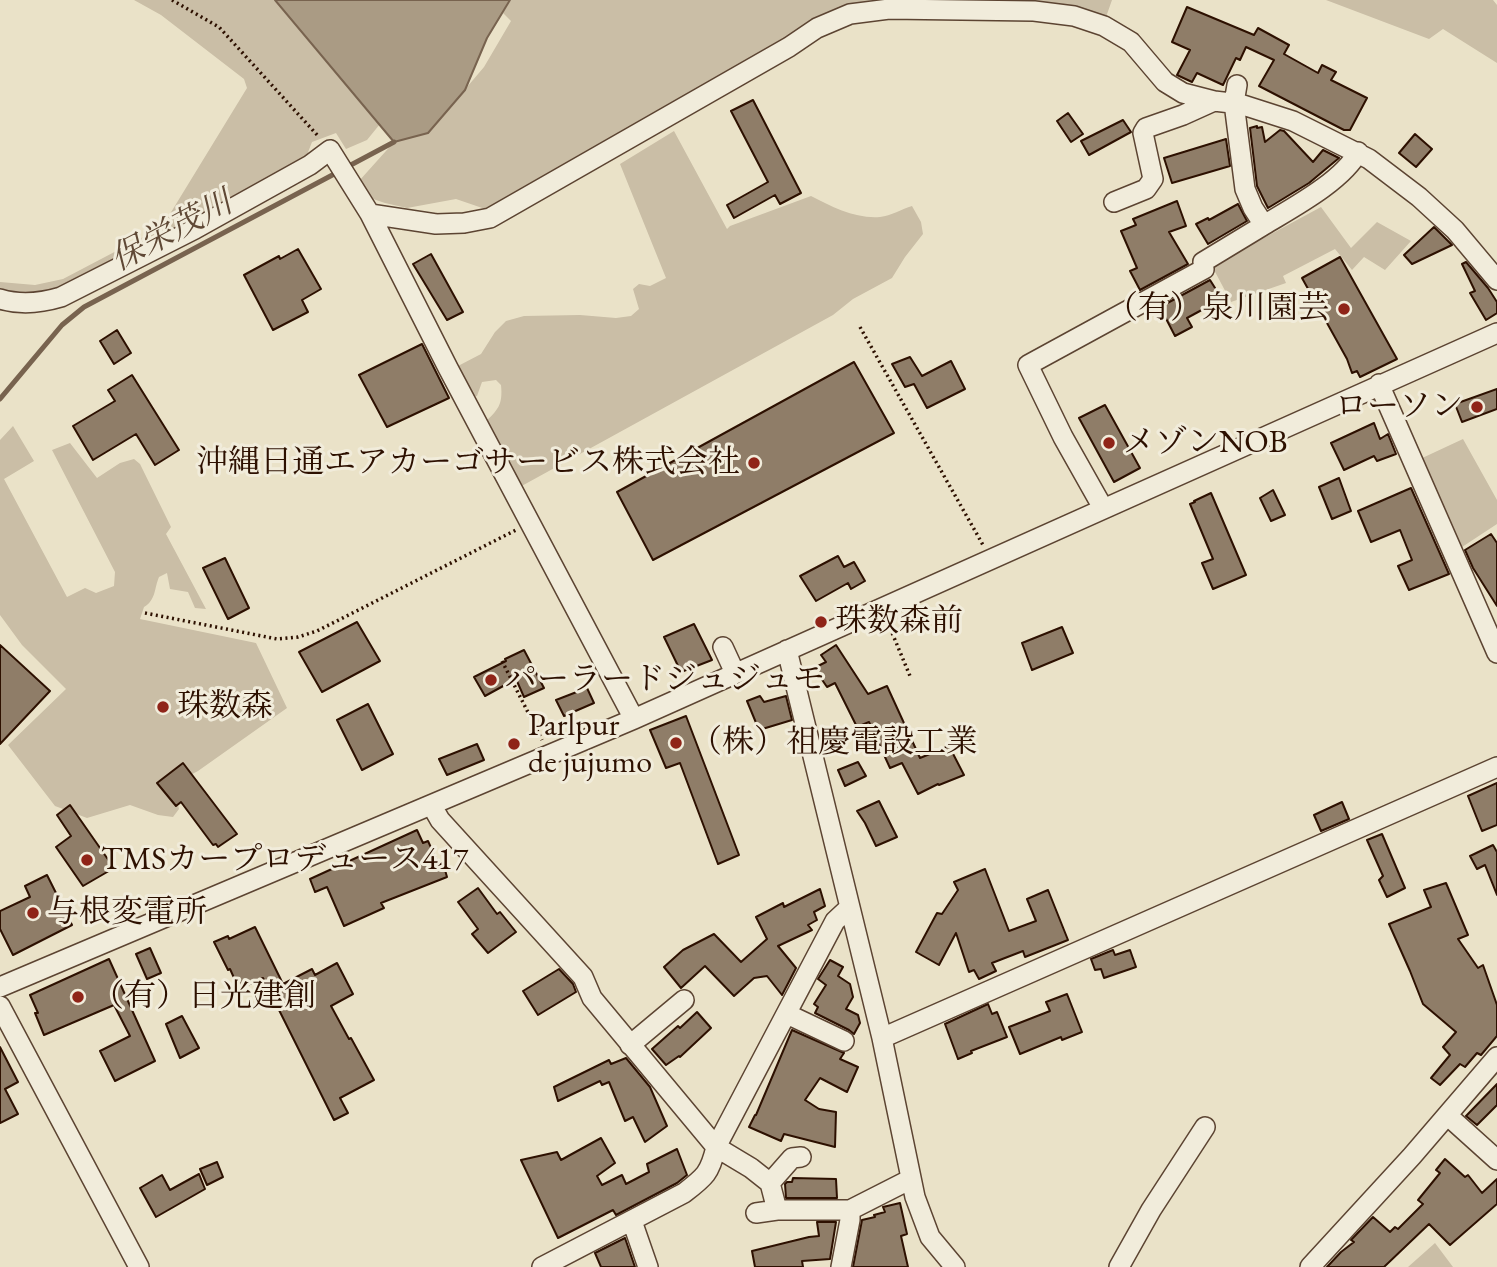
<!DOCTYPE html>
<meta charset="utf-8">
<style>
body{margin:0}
canvas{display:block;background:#eae2c8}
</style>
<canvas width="1497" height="1267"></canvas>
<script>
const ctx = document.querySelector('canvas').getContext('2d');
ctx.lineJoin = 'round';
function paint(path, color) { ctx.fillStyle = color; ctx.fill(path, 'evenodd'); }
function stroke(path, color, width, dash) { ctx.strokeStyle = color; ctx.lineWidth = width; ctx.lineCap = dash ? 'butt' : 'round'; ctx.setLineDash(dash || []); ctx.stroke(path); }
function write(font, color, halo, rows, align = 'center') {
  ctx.font = font + ' "EB Garamond","Noto Serif JP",serif'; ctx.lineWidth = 6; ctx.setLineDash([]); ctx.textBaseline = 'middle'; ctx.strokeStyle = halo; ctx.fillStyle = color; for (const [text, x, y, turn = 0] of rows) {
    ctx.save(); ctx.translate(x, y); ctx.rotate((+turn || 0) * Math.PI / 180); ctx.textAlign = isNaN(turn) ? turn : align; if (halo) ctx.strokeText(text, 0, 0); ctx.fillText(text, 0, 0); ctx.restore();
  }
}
const green = new Path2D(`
 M134 0H275L380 124 367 140 346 149 336 133 312 142 305 160 111 263 62 287 40 293 26 294 0 291V282L35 285 63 279 162 227 247 88 244 79 161 15Z
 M511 0H1112L1106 17 882 4 494 212 456 199 407 208 385 203 367 197 359 181 394 142 428 133 484 67 511 21 503 13Z
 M1326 0H1493L1497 5V63L1443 29 1429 39Z
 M674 131 727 229 730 226 811 196C832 207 856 219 880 217 891 216 902 209 912 206L921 222 923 234 905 257 892 278 853 299 833 315 518 488 484 423C498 410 503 405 501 385L496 380 482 382 477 396 472 397 458 366 481 354 495 332 506 321 524 316 580 315 616 318 631 316 639 309 633 289 639 284 650 286 666 278 620 164Z
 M1321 207 1351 248 1377 222 1411 241 1385 270 1364 257 1352 270 1335 249 1283 276 1286 283 1231 302 1212 266Z
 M13 426 34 461 4 479 67 597 85 588 96 593 114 586 115 572 52 450 70 443 97 478 120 463 134 459 140 464 171 527 166 534 206 609 195 608 188 592 170 589 167 573 159 577C154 589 156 600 144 607L140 619 256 643 287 708 198 771 173 784 179 809 173 817 158 815 130 805 87 818 55 806 8 745 66 689 22 645 0 615V440Z
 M1463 439 1497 500V524L1459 549 1418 460Z
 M1435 1243 1453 1267H1408Z`);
const water = new Path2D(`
 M275 0H510L487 38 465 90 428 133 394 142Z`);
const stream = new Path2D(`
 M347 167 394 142
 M0 399 62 325 84 307 338 172`);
const building = new Path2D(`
 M1187 7 1254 35 1258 28 1289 45 1284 54 1318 73 1322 65 1336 72 1331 80 1367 98 1350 130H1344L1259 86 1274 60 1246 47 1240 60 1236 58 1223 85 1197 73 1192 82 1177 75 1190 50 1172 42Z
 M753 100 801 193 780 204 775 195 734 218 727 205 768 182 731 111Z
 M1068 113 1083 134 1071 142 1057 121Z
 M1123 120 1131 132 1089 155 1081 141Z
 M1257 126V128L1262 127 1265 142 1280 130 1284 131 1313 162 1323 150 1339 158 1309 183 1268 208 1257 186 1250 128Z
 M1415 134 1432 149 1416 167 1399 153Z
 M1226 139 1230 166 1172 183 1164 158Z
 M1177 201 1186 226 1169 232 1188 264 1140 290 1130 271 1137 268 1121 231 1136 225 1133 219Z
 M1238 204 1247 221 1208 244 1196 224 1208 218 1209 220Z
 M1434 227 1452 245 1412 264 1404 255Z
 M298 249 321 289 302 300 308 312 273 330 244 275 279 256 280 259Z
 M431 254 463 312 447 320 413 264Z
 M1340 257 1397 359 1360 377 1357 371 1352 373 1347 359 1302 278Z
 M1466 262 1488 288 1497 302V313L1486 320 1470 293 1475 291 1462 264Z
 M1210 280 1222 299 1187 318 1192 327 1175 336 1160 307Z
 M117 330 131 353 114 364 100 341Z
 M422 344 449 398 387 427 359 375Z
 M910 357 922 376 951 361 965 389 927 408 914 384 905 387 892 364Z
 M854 362 894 433 653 560 617 492Z
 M132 375 179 450 155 465 136 434 93 460 73 426 115 401 108 390Z
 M1497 389V409L1462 422 1455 404Z
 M1105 405 1140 468 1114 482 1079 418Z
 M1374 423 1380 439 1388 434 1396 454 1377 461 1374 456 1344 470 1331 443Z
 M1339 478 1351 511 1332 519 1319 487Z
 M1411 488 1449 574 1409 590 1398 566 1412 560 1400 530 1371 542 1358 511Z
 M1273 490 1285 515 1271 521 1260 498Z
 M1211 493 1246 575 1213 589 1202 563 1213 559 1190 504 1195 502 1194 501Z
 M1491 534 1497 543V606L1473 568 1465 550Z
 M838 556 844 567 854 562 865 581 851 589 848 583 816 601 800 576Z
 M225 558 249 608 228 619 203 568Z
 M357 622 380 661 322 692 299 652Z
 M694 624 712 660 681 672 664 637Z
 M1062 627 1073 653 1032 670 1022 643Z
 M0 645 50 691 0 744Z
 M836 645 868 694 887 686 920 758 949 746 964 775 939 785 938 784 918 794 902 763 890 768 869 722 857 727 835 683 827 687 814 668 826 662 821 655Z
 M524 650 544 688 524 697 516 679 485 696 474 677 506 661 505 659Z
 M587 688 594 703 564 716 556 700Z
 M760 696 764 702 786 696 792 720 759 730 747 701Z
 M368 704 393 754 362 770 337 720Z
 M686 716 739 855 718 864 680 763 666 768 650 730Z
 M477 744 484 760 447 775 439 759Z
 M858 762 866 776 845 786 838 770Z
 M183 763 237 834 218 847 216 844 213 845 181 802 176 806 157 783Z
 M1497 783V825L1482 831 1468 796Z
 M879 801 897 837 876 846 865 823 857 811Z
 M1342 802 1349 819 1321 831 1314 815Z
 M70 805 114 868 83 886 56 847 71 836 57 815Z
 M417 830 423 843 428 841 439 865 443 863 447 877 381 903 384 908 344 926 327 887 315 892 310 879Z
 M1382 834 1405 888 1387 897 1379 880 1383 876 1367 840Z
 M1493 845 1497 852V895L1485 865 1477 869 1470 856Z
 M985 869 1009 931 1036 921 1027 899 1048 890 1068 940 1025 957 1023 951 992 963 996 971 979 979 974 970 969 972 956 933 939 965 916 952 937 913 942 914 958 890 954 882Z
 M47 875 72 925 13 955 0 929V911L30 897 25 886Z
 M1446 883 1468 935 1458 939 1478 968 1483 965 1497 1005V1036L1481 1055 1477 1053 1465 1067 1460 1064 1440 1085 1431 1078 1450 1055 1443 1047 1456 1032 1423 1004 1410 971 1389 924 1431 907 1424 890Z
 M478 888 497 914 500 912 516 932 488 953 472 934 478 929 458 902Z
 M820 889 825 906 814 912 817 920 808 925 812 930 778 946 796 968 782 995 767 976 754 978 734 996 705 966 681 988 664 967 683 950 714 934 741 962 767 939 756 917 783 903 784 907Z
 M255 927 283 984 312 969 315 975 337 963 353 994 331 1006 349 1039 351 1038 374 1080 340 1098 348 1113 334 1120 263 978 239 989 230 969 228 970 214 942 228 936 229 939Z
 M150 948 161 973 147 979 136 954Z
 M1113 950 1115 955 1130 950 1136 967 1104 978 1101 969 1095 970 1091 959Z
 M109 959 155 1061 115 1081 100 1051 130 1036 114 1005 44 1035 35 1013H38L30 995Z
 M830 960 843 967 838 976 850 984 853 997 846 1009 858 1015 860 1023 854 1034 849 1030 815 1013 818 1007 814 1004 826 985 818 979Z
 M559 969 573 984 576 992 538 1015 523 991Z
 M1067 994 1082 1032 1062 1040 1061 1037 1020 1054 1009 1027 1050 1011 1046 1002Z
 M988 1004 992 1014 997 1012 1007 1037 971 1051 972 1053 958 1059 945 1024Z
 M697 1012 711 1028 680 1057 679 1056 666 1065 652 1049 678 1026 680 1028Z
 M182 1016 199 1048 180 1058 166 1024Z
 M792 1030 844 1053 840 1059 858 1067 847 1092 820 1078 805 1100 819 1109 836 1112 835 1147 784 1134 781 1141 749 1127 755 1115H756Z
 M0 1047 18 1082 5 1089 18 1114 0 1123Z
 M626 1058 650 1087 667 1126 645 1142 633 1117 625 1121 609 1082 602 1085 600 1081 558 1101 554 1087 609 1060 611 1064Z
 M1497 1084V1105L1477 1125 1466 1116Z
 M601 1138 615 1163 597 1176 602 1185 622 1175 626 1184 649 1172 647 1164 677 1149 687 1175 677 1183 616 1215 613 1210 558 1238 521 1160 557 1152 561 1160Z
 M1445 1159 1465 1177 1468 1175 1482 1193 1497 1179V1204L1450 1245 1429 1224 1384 1267H1327L1341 1252 1354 1242 1351 1240 1373 1217 1390 1232 1395 1227 1398 1229 1423 1204 1418 1200 1440 1173 1436 1170Z
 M217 1162 223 1177 207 1185 200 1169Z
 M199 1174 205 1189 156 1217 140 1188 162 1175 170 1190Z
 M793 1178 836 1179 837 1198H786L785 1184 787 1182H792Z
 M900 1203 907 1234 901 1236 908 1267H853L862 1220 875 1217 874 1215 885 1212 883 1207Z
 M817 1222H836L830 1259 802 1261 803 1267H755L752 1251 809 1237 819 1236Z
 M625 1238 635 1267H601L595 1253Z`);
const path = new Path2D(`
 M172 0 219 27 319 137
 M860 327 983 545
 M145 613 277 639 298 637 317 631 516 530
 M888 623 910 676
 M502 661 542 740`);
const minor = new Path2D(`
 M1114 202 1146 189 1153 179 1143 133 1146 128 1183 115 1214 101
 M370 214 436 224 464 223 490 218 789 47 817 28 850 14 889 9 1034 11 1074 16 1104 26 1131 42 1165 82 1183 93 1214 101 1240 104 1293 121 1369 159 1419 197 1455 230 1497 280
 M1264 225C1292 208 1343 181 1358 152
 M0 299C20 305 41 303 61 297L195 229 310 165 330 150 370 214 448 368 634 719
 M1379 384 1497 653
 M1103 508 1063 437 1028 365 1204 269 1203 262 1264 225 1253 208 1245 189 1234 103 1237 85
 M723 647 735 673
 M787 650 882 1038 915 1197 930 1237 955 1267
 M432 806 440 820 583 977 592 998 716 1147 751 1168 770 1183 777 1210H850
 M0 987 634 719 1497 333
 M0 1006 139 1267
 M787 1014 844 1041
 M882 1038 1497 767
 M630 1045 684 1000
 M1447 1115 1497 1160
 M770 1183 792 1158 801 1157
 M756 1213 777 1210
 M632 1221 648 1267
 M542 1267 684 1193C705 1177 710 1173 716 1147L835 921 850 907
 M841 1267 850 1220V1210L911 1179
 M1119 1267 1151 1210 1205 1127
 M1310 1267 1412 1156 1497 1057`);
const markers = [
 [1344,309,7,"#8f2418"],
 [1477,407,7,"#8f2418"],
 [1109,443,7,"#8f2418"],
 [754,463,7,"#8f2418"],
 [821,622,7,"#8f2418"],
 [491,680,7,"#8f2418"],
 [163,707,7,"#8f2418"],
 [676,743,7,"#8f2418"],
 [514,744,7,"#8f2418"],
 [87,860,7,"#8f2418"],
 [33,913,7,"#8f2418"],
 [78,997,7,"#8f2418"]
];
const poiNames = [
 ["（有）泉川園芸",1330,309,"right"],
 ["ローソン",1463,407,"right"],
 ["メゾンNOB",1123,443],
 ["沖縄日通エアカーゴサービス株式会社",740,463,"right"],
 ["珠数森前",835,622],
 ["パーラードジュジュモ",505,680],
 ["珠数森",177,707],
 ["Parlpur",528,726],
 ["de jujumo",528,763],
 ["（株）祖慶電設工業",690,743],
 ["TMSカープロデュース417",101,860],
 ["与根変電所",47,913],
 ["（有）日光建創",92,997]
];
const waterNames = [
 ["保栄茂川",172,232,-28]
];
paint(green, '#cabea6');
paint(water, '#aa9b84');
stroke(water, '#78634f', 2);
stroke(stream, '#78634f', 5);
paint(building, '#8f7d68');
stroke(building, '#2d1000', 2);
stroke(minor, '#5c4432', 22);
stroke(path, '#2d1000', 3.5, [2, 3.5]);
stroke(minor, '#f1ecdb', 19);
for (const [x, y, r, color] of markers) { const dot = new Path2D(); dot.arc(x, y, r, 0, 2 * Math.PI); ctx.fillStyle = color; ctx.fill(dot); stroke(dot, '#f1ecdb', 2.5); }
write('32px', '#2d1000', '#f1ecdb', poiNames, 'left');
write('italic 33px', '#5f4835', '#f1ecdb', waterNames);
</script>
